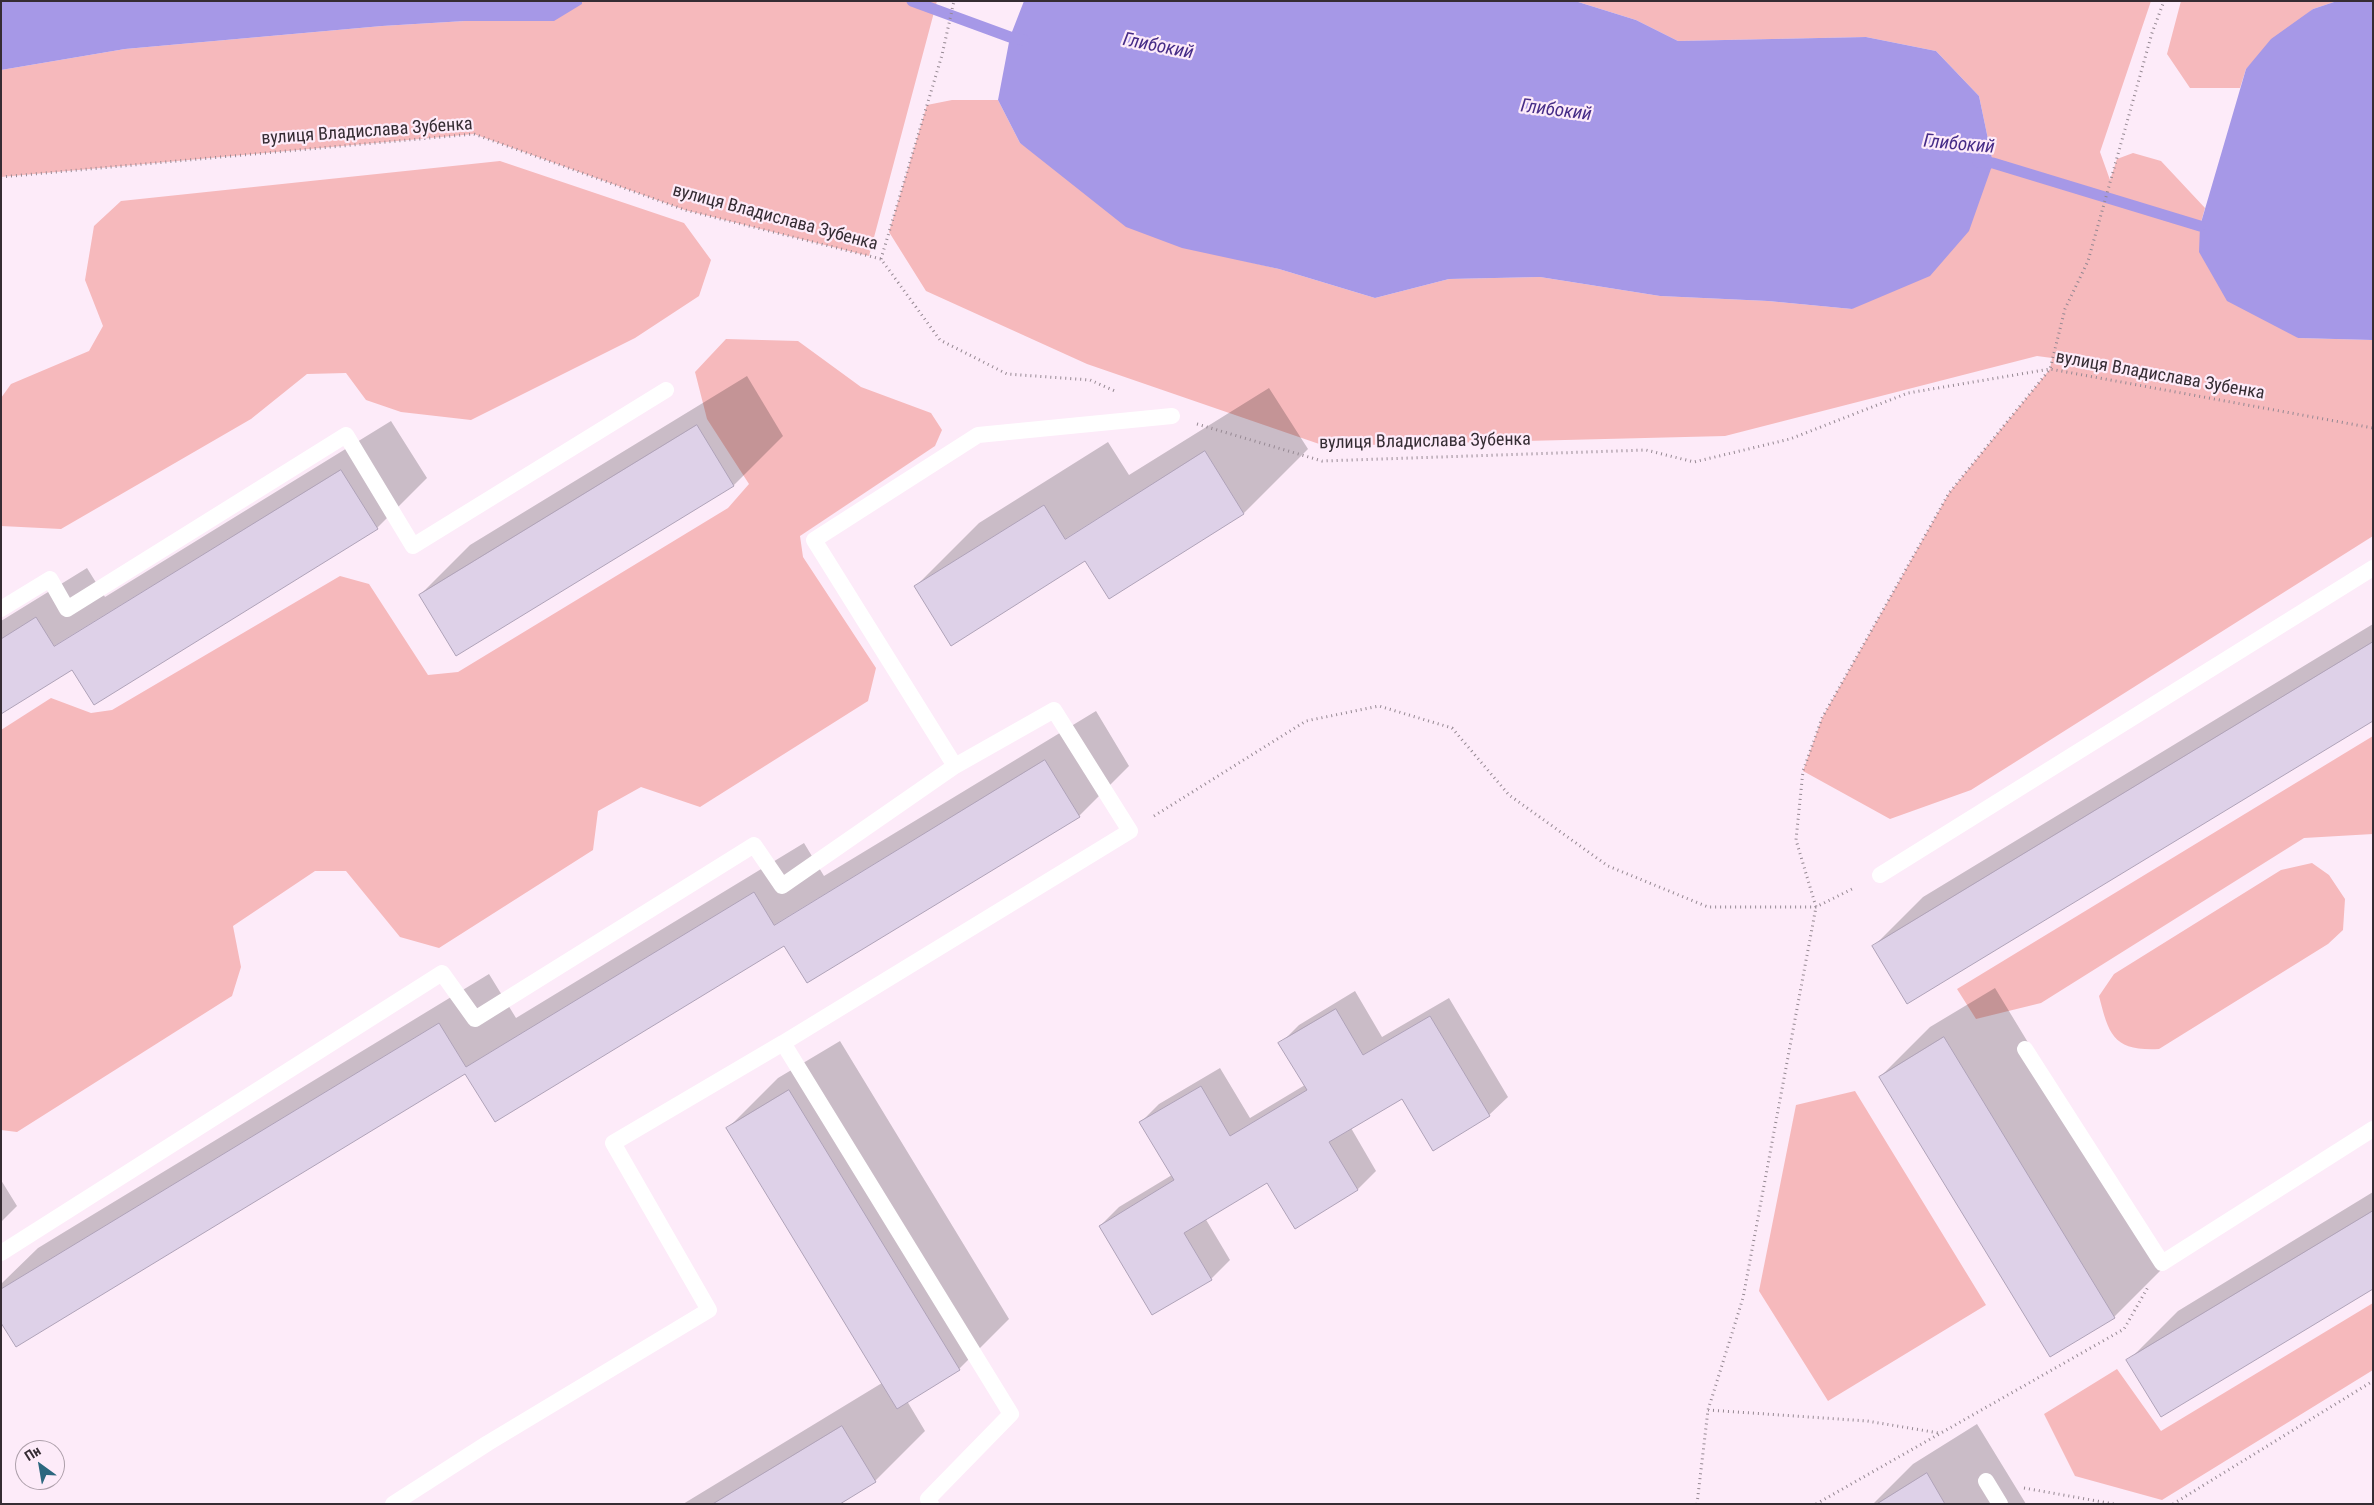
<!DOCTYPE html>
<meta charset="utf-8">
<style>
body{margin:0}
#map{position:relative;width:2374px;height:1505px;overflow:hidden;background:#fdebf9;font-family:"Roboto Condensed",sans-serif}
canvas{display:block}
.frame{position:absolute;inset:0;border:2px solid #352c33;pointer-events:none}
.north{position:absolute;left:15px;top:1440px;width:50px;height:50px;box-sizing:border-box;background:#fdebf9;border:1px solid #ad9faa;border-radius:50%;rotate:328deg;font-size:14px;font-weight:700;line-height:20px;text-align:center;color:#352c33}
.north::after{content:'';display:block;margin:auto;width:18px;height:22px;background:#2c677f;clip-path:polygon(50% 0,100% 100%,50% 72%,0 100%)}
</style>
<div id="map">
<canvas width="2374" height="1505"></canvas>
<div class="frame"></div>
<div class="north">Пн</div>
</div>
<script>
const ctx = document.querySelector('canvas').getContext('2d');
ctx.lineJoin = 'round';
function paint(path, color) { ctx.fillStyle = color; ctx.fill(path, 'evenodd'); }
function stroke(path, color, width, dash) { ctx.strokeStyle = color; ctx.lineWidth = width; ctx.lineCap = dash ? 'butt' : 'round'; ctx.setLineDash(dash || []); ctx.stroke(path); }
function write(font, color, halo, rows, align = 'center') {
  ctx.font = font + ' "Roboto Condensed",sans-serif'; ctx.lineWidth = 4.5; ctx.setLineDash([]); ctx.textBaseline = 'middle'; ctx.strokeStyle = halo; ctx.fillStyle = color; for (const [text, x, y, turn = 0] of rows) {
    ctx.save(); ctx.translate(x, y); ctx.rotate((+turn || 0) * Math.PI / 180); ctx.textAlign = isNaN(turn) ? turn : align; if (halo) ctx.strokeText(text, 0, 0); ctx.fillText(text, 0, 0); ctx.restore();
  }
}
const green = new Path2D(`
 M582 1H937L869 256 685 210 474 134 1 177V70L125 49 382 26 465 21 582 4Z
 M1575 1H2151L2100 152 2110 180 2117 159 2133 153 2161 161 2205 208 2200 226 2298 338 2373 340V536L1971 790 1890 819 1803 771 1822 718 1949 493 2050 369 2052 358 2037 356 1725 436 1325 446 1087 364 926 291 889 232 927 105 952 100H998L1020 143 1228 257 1279 269 1375 298 1449 279 1540 277 1660 296 1768 301 1852 309 1993 163 1979 96 1936 51 1866 37 1678 41 1636 20Z
 M2181 1H2337L2313 9 2246 69 2240 88H2190L2167 54Z
 M500 161 684 223 711 260 699 296 635 338 471 420 401 412 366 400 346 373 307 374 251 419 61 529 1 526V398L11 384 89 351 103 326 85 280 94 226 121 201Z
 M726 339 798 341 861 387 931 413 942 430 935 446 800 536 803 557 876 668 868 701 700 807 641 787 598 811 593 850 439 948 400 937 346 871H315L233 926 241 967 232 996 17 1132 1 1130V730L51 698 91 713 112 710 340 576 369 584 428 675 458 672 728 508 749 484 707 419 695 372Z
 M2373 736V834L2304 838 2041 1003 1976 1019 1957 989Z
 M2312 863 2329 875 2345 899 2343 930 2328 944 2159 1049C2114 1051 2109 1036 2099 996L2114 974 2281 870Z
 M1855 1091 1986 1305 1828 1401 1759 1291 1796 1105Z
 M2373 1303V1370L2162 1500 2075 1476 2044 1414 2117 1369 2161 1431Z`);
const water = new Path2D(`
 M1 1H582V4L554 21H465L382 26 125 49 1 70Z
 M1024 1H1575L1636 20 1678 41 1866 37 1936 51 1979 96 1993 163 1969 231 1930 276 1852 309 1768 301 1660 296 1540 277 1449 279 1375 298 1279 269 1182 248 1126 227 1020 143 998 100 1010 37Z
 M2337 1H2373L2372 340 2298 338 2227 301 2199 252 2200 226 2246 69 2271 39 2313 9Z`);
const shadow = new Path2D(`
 M747 376 783 436 733 486 420 595 470 545Z
 M1269 388 1308 449 1244 513 1109 597 1086 560 915 587 979 523 1108 442 1129 475Z
 M391 421 427 478 377 528 94 703 73 669 1 713V621L87 568 105 597Z
 M2373 624V719L1873 947 1923 897Z
 M1096 711 1129 766 1079 816 785 944 466 1072 1 1320V1284L38 1248 489 974 516 1018 804 843 824 876Z
 M1995 988 2164 1267 2114 1317 2050 1356 1880 1077 1930 1027Z
 M1355 991 1382 1037 1449 998 1508 1097 1489 1115 1402 1097 1351 1128 1376 1171 1358 1189 1268 1181 1205 1218 1230 1260 1211 1279 1100 1226 1119 1207 1172 1175 1141 1122 1159 1104 1220 1068 1250 1118 1305 1085 1280 1044 1299 1025Z
 M840 1041 1009 1319 959 1369 907 1401 925 1431 875 1481 838 1504H683L882 1383 728 1128 778 1078Z
 M1 1180 17 1206 1 1222Z
 M2373 1192V1287L2128 1361 2178 1311Z
 M1977 1424 2026 1504H1873L1913 1464Z`);
const stream = new Path2D(`
 M912 1 1010 37 1024 40
 M1978 162 1993 163 2200 226`);
const building = new Path2D(`
 M697 425 734 486 456 656 419 595Z
 M1205 451 1244 514 1109 599 1085 561 951 646 914 586 1044 505 1065 539Z
 M341 470 378 529 94 705 72 670 1 714V639L36 617 54 646Z
 M2373 642V721L1907 1004 1872 946Z
 M1045 760 1080 817 807 983 784 946 495 1122 465 1074 16 1347 1 1323V1289L439 1023 466 1067 754 892 774 925Z
 M1336 1009 1363 1055 1430 1016 1490 1116 1433 1151 1402 1099 1329 1142 1358 1190 1295 1229 1267 1183 1184 1233 1212 1280 1152 1315 1099 1226 1174 1180 1139 1122 1201 1086 1230 1136 1307 1090 1278 1043Z
 M1944 1037 2115 1318 2050 1357 1879 1077Z
 M789 1090 960 1370 897 1409 726 1128Z
 M2373 1211V1289L2161 1417 2126 1360Z
 M842 1426 876 1482 840 1504H713Z
 M1927 1473 1945 1504H1877Z`);
const path = new Path2D(`
 M1 177 474 134 685 210 881 259 940 340 1007 374 1090 380 1115 391
 M881 259 942 55 954 1
 M1197 424 1322 461 1646 450 1694 462 1790 439 1908 393 2050 369 2373 428
 M1154 816 1306 721 1379 706 1452 728 1509 795 1608 866 1708 907H1816L1854 888
 M1708 1410 1867 1421 1939 1433
 M2024 1488 2114 1504
 M1697 1504 1708 1410 1743 1298 1816 907 1796 840 1803 771 1822 718 1949 493 2050 369 2065 309 2088 261 2152 33 2164 1
 M1816 1504 2124 1329 2148 1287
 M2173 1504 2373 1381`);
const lane = new Path2D(`
 M1 609 50 579 67 609 346 435 413 546 666 390
 M1880 875 2373 568
 M783 1043 1130 831 1054 710 955 766 814 540 978 435 1172 416
 M2025 1049 2162 1263 2373 1129
 M1 1253 442 973 475 1019 754 845 782 886 955 766
 M1986 1481 2000 1504
 M393 1504 488 1443 709 1310 613 1143 783 1043 1011 1414 928 1499 931 1504`);
const streetNames = [
 ["вулиця Владислава Зубенка",367,132,-4],
 ["вулиця Владислава Зубенка",775,218,15],
 ["вулиця Владислава Зубенка",2160,376,10],
 ["вулиця Владислава Зубенка",1425,442,-1]
];
const waterNames = [
 ["Глибокий",1158,47,11],
 ["Глибокий",1556,111,7],
 ["Глибокий",1959,145,5]
];
paint(green, '#f6b9bc');
paint(water, '#a698e7');
paint(shadow, '#0003');
stroke(stream, '#a698e7', 11);
paint(building, '#ded1e8');
stroke(building, '#afa2b8', 1);
stroke(path, '#958892', 3, [1, 4]);
stroke(lane, '#fff', 16);
write('18px', '#352c33', '#fdebf9', streetNames);
write('italic 19px', '#462c87', '#fdebf9', waterNames);
</script>
